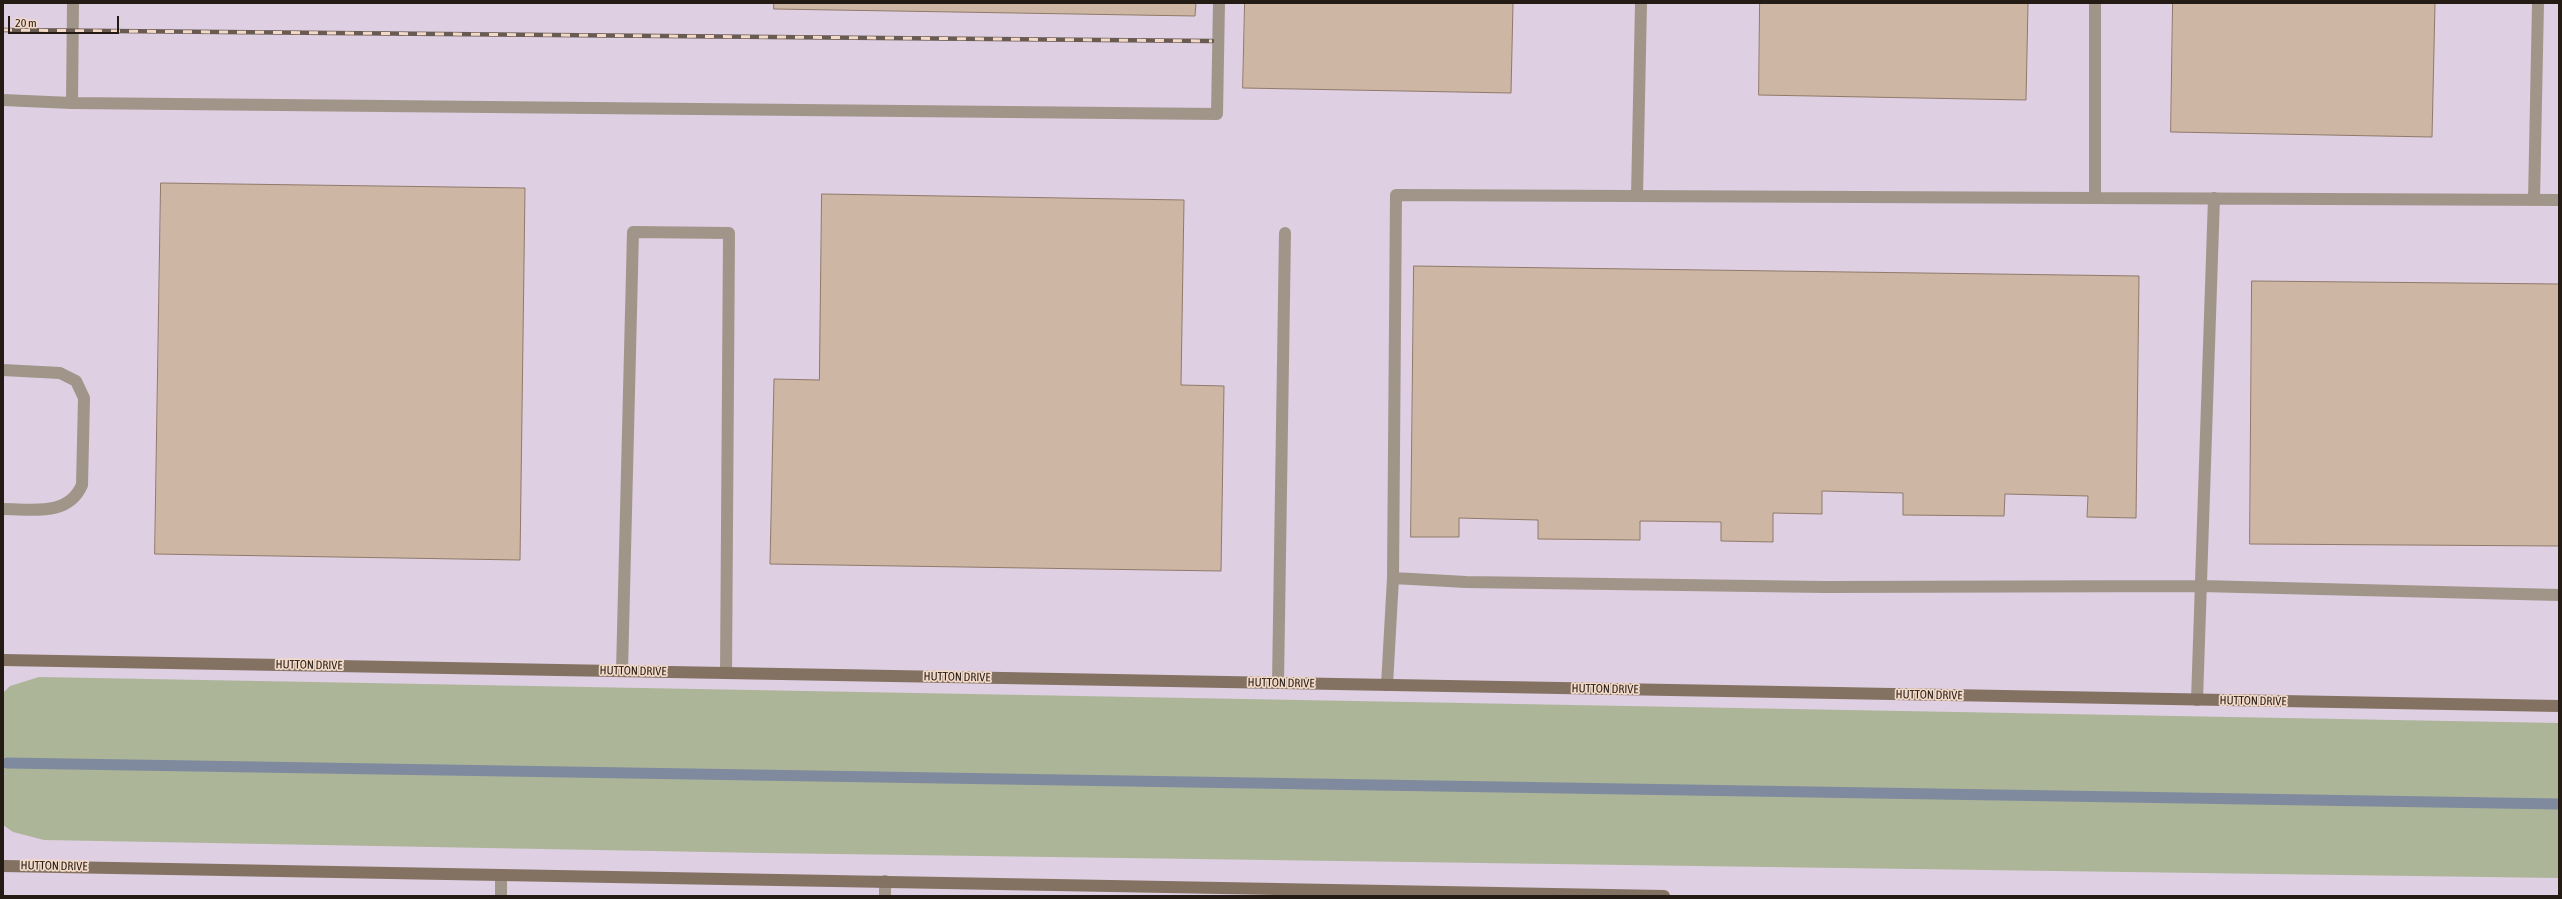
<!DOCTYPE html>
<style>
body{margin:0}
#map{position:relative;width:2562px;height:899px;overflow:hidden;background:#f2d9c8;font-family:"Asap Condensed",sans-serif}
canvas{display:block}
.frame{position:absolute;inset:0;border:4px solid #241b15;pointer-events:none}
.scale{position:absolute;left:8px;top:16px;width:111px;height:18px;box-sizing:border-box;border:2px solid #241b15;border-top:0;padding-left:5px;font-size:12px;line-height:14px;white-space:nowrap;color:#241b15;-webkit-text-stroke:3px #f2d9c8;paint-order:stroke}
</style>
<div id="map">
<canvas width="2562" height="899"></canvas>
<div class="frame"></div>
<div class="scale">20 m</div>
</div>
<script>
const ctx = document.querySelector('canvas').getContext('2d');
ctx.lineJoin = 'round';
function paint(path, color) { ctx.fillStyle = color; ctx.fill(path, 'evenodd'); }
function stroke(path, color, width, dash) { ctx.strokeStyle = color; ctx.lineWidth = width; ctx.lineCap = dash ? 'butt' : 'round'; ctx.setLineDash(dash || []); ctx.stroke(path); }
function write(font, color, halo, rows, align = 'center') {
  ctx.font = font + ' "Asap Condensed",sans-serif'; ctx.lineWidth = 3.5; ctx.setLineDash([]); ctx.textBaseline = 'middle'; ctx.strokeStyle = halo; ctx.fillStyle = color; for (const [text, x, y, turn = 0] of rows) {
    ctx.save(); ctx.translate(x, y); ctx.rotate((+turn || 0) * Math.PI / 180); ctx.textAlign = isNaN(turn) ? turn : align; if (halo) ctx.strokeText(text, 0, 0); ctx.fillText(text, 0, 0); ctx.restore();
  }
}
const industrial = new Path2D(`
 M3 3H2559V896H3Z`);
const green = new Path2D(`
 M39 677 2559 723V878L764 853 44 840 13 832 3 825V693L10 686Z`);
const stream = new Path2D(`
 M7 763 2559 804`);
const building = new Path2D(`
 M774 3H1196L1195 16 774 9Z
 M1245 3H1513L1511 93 1243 88Z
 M1760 3H2028L2026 100 1759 95Z
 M2173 3H2435L2432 137 2171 132Z
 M161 183 525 188 520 560 155 554Z
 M822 194 1184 200 1181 385 1224 386 1221 571 770 564 774 379 819 380Z
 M1414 266 2139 276 2136 518 2087 517 2088 496 2005 494 2004 516 1903 515V493L1822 491V514L1773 513V542L1721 541V522L1640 521V540L1538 539V520L1459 518V537H1411Z
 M2252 281 2559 284V546L2250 544Z`);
const lane = new Path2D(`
 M3 100 72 103 73 3
 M72 103 1217 114 1219 3
 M1637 196 1641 3
 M2095 198V3
 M2534 200 2538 3
 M3 370 60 373 76 381 84 398 82 485C68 517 32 509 3 509
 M1393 578 1466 582 1825 587 2201 586 2559 595
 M622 671 633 232 729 233 726 673
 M1278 683 1285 233
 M1387 685 1393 578 1396 195 2559 200
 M2197 700 2214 198
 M501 875V896
 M885 896V881`);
const secondary = new Path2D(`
 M3 660 2559 706
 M3 866 1664 896`);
const rail = new Path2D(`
 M3 30 1212 41`);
const streetNames = [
 ["HUTTON DRIVE",309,665,1],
 ["HUTTON DRIVE",633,671,1],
 ["HUTTON DRIVE",957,677,1],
 ["HUTTON DRIVE",1281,683,1],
 ["HUTTON DRIVE",1605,689,1],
 ["HUTTON DRIVE",1929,695,1],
 ["HUTTON DRIVE",2253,701,1],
 ["HUTTON DRIVE",54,866,1]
];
paint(industrial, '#decfe2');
paint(green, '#acb598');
stroke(stream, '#7f8a9e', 11);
paint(building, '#ceb6a5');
stroke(building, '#907a6a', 1);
stroke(lane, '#a1958a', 12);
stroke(secondary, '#837161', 12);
stroke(rail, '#6a5b52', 4.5);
stroke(rail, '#f2d9c8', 3, [9]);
write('12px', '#241b15', '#f2d9c8', streetNames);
</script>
